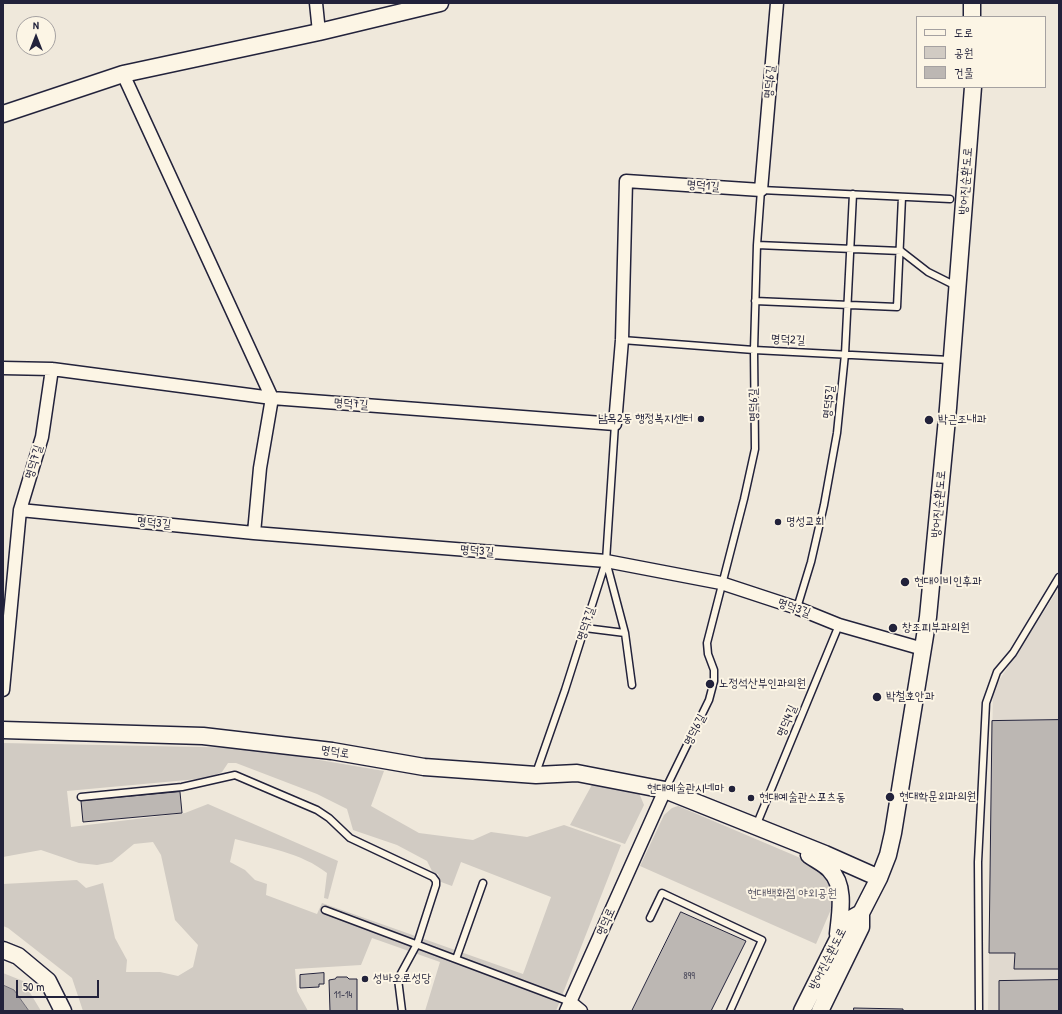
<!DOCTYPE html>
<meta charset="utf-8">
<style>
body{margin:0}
#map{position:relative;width:1062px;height:1014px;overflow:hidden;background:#efe8db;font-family:"Patrick Hand","Poor Story",sans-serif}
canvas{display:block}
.frame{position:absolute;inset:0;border:4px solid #22223b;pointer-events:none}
.legend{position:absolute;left:916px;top:16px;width:130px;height:72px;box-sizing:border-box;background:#fcf5e5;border:1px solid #a5a1a1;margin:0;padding:5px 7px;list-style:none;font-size:12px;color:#22223b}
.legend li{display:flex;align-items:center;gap:8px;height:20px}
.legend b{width:20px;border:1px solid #a5a1a1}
.north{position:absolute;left:16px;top:16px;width:40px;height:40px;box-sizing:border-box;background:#fcf5e5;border:1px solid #a5a1a1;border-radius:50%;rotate:0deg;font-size:11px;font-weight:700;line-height:16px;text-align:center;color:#22223b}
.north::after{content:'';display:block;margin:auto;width:14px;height:18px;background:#22223b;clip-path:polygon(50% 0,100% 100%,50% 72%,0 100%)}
.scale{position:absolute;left:16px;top:980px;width:83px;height:18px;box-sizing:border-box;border:2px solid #22223b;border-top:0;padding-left:5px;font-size:12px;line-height:14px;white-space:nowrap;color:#22223b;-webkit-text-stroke:3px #fcf5e5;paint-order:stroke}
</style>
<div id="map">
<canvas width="1062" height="1014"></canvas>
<div class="frame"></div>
<ul class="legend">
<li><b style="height:5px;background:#fcf5e5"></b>도로</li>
<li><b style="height:11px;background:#d1cbc3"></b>공원</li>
<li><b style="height:11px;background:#bcb7b3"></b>건물</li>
</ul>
<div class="north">N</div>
<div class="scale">50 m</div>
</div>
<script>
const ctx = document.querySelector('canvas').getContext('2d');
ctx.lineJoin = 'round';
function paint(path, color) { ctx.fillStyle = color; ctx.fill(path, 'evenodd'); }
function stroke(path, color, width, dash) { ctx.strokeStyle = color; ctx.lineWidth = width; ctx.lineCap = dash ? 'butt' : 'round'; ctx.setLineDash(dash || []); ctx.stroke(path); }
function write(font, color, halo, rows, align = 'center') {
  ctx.font = font + ' "Patrick Hand","Poor Story",sans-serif'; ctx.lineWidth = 4; ctx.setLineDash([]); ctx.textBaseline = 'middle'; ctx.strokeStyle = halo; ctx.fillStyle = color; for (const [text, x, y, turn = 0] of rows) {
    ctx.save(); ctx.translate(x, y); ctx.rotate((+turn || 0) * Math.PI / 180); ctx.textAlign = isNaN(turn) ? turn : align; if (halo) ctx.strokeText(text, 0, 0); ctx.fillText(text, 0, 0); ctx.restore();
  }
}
const built = new Path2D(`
 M1059 588V1011H988L993 690Z`);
const green = new Path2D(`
 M3 743 249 748 384 771 371 806 419 833 473 840 491 832 527 837 564 825 621 845 556 1011H425L440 962 372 938 361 965 295 969 297 991 308 1011H83L72 978 8 928 3 926V884L77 880 86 888 103 883 115 938 127 960 126 972H160L178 976 193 967 198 945 175 920 161 855 153 842 134 844 112 862 97 865 79 863 41 850 3 857ZM228 763H236L317 794 347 809 353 830 397 845 427 861 433 873 438 874 441 882 452 886 461 862 551 897 523 974 322 903 317 914 266 895 267 884 255 880 245 870 230 862 235 839C265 847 302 853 327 873L324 898 328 899 338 861 208 804 185 813 71 827 67 791 209 778 222 772Z
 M594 781 637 788 644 805 625 844 570 825Z
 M678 806 824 868 834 891 832 907 816 944 640 866 664 815 672 808Z
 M3 973 23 981 41 1011H29L14 990 3 985Z`);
const water = new Path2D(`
 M3 985 14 990 29 1011H3Z`);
const building = new Path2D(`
 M1059 720V969H1014L1015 953H989L992 721Z
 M180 792 182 813 83 822 81 801Z
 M681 912 746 941 711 1011H632Z
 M324 973V984H319V987L300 988V975Z
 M337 977H347L349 979H357V1011H330L329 980 335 979Z
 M1059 980V1011H999V981Z
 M854 1008 903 1009V1011H854Z`);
const lane = new Path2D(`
 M757 245 901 251
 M901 251 928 272 956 286
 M755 301 897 307 902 197
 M622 340 754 350 950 360
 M606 561 625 633 632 685
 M797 608 811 562 824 505 837 433 845 354 853 194
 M585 628 625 633
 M536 773 565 690 606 561 615 424
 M665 790 709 700 714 681V670L708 654 707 643 744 499 755 449 754 350 757 245 761 190 950 199
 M81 797 182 787 235 775 317 810 329 818 350 838 433 877 436 881V885L417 944 398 979 402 1011
 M756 826 839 625
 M325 910 570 1002
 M650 918 662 893 762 940 730 1011
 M456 959 483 883
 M979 1011 978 862 986 703 997 672 1013 653 1059 577`);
const street = new Path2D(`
 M316 3 319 32
 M123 74 272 398 260 468 254 533
 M3 368 52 369 272 398 615 424 622 340 626 181 761 190 777 3
 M20 510 254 533 606 561 721 583 797 608 839 625 923 649
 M3 690 20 510 42 437 52 369
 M570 1002 581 1011
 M566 1011 665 790`);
const secondary = new Path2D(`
 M972 3V17
 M3 114 123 74 319 32 440 3
 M3 730 203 736 332 751 424 767 536 775 577 773 665 790 825 854 879 878
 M809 855C816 860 825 864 830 870 846 886 840 914 838 934
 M3 950 18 956 48 981 63 1011
 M802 1011 847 921 861 913
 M820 1011 861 927V913L879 878 888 855 893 833 928 617 948 408 973 87`);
const markers = [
 [701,419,4,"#22223b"],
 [929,420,5,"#22223b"],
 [778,522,4,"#22223b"],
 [905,582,5,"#22223b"],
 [893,628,5,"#22223b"],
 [710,684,5,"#22223b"],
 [877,697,5,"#22223b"],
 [732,789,4,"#22223b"],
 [890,797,5,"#22223b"],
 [751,798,4,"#22223b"],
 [365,979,4,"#22223b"]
];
const numberNames = [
 ["899",689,976],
 ["11-14",343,995]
];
const streetNames = [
 ["명덕6길",770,82,-85],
 ["방어진순환도로",966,181,-86],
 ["명덕1길",703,186,4],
 ["명덕2길",788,340,3],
 ["명덕5길",829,402,-84],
 ["명덕7길",351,404,4],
 ["명덕6길",754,405,-91],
 ["명덕7길",34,462,-73],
 ["방어진순환도로",939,504,-85],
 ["명덕3길",154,523,6],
 ["명덕3길",477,551,5],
 ["명덕3길",794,608,20],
 ["명덕7길",586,624,-72],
 ["명덕4길",787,721,-67],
 ["명덕6길",695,730,-63],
 ["명덕로",335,752,9],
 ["명덕로",606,922,-66],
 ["방어진순환도로",828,959,-63]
];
const poiNames = [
 ["남목2동 행정복지센터",693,419,"right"],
 ["박근조내과",938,420],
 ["명성교회",786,522],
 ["현대이비인후과",914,582],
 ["창조피부과의원",902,628],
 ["노정석산부인과의원",719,684],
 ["박철호안과",886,697],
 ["현대예술관시네마",724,789,"right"],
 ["현대학문외과의원",899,797],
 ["현대예술관스포츠동",759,798],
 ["성바오로성당",373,979]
];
const parkNames = [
 ["현대백화점 야외공원",792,894]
];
paint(built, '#e0d9cf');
paint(green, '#d1cbc3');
paint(water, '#a6a2a2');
stroke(water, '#716f79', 1);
paint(building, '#bcb7b3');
stroke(building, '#22223b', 1);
stroke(lane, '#22223b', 9);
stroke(street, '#22223b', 15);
stroke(secondary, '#22223b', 19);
stroke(lane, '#fcf5e5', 6);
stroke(street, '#fcf5e5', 12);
stroke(secondary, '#fcf5e5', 16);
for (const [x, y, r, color] of markers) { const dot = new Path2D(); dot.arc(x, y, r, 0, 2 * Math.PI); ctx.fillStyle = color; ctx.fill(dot); stroke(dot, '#fcf5e5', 1.5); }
write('10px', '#484759', null, numberNames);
write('12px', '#22223b', '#fcf5e5', streetNames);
write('12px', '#22223b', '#fcf5e5', poiNames, 'left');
write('12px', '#575564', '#fcf5e5', parkNames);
</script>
